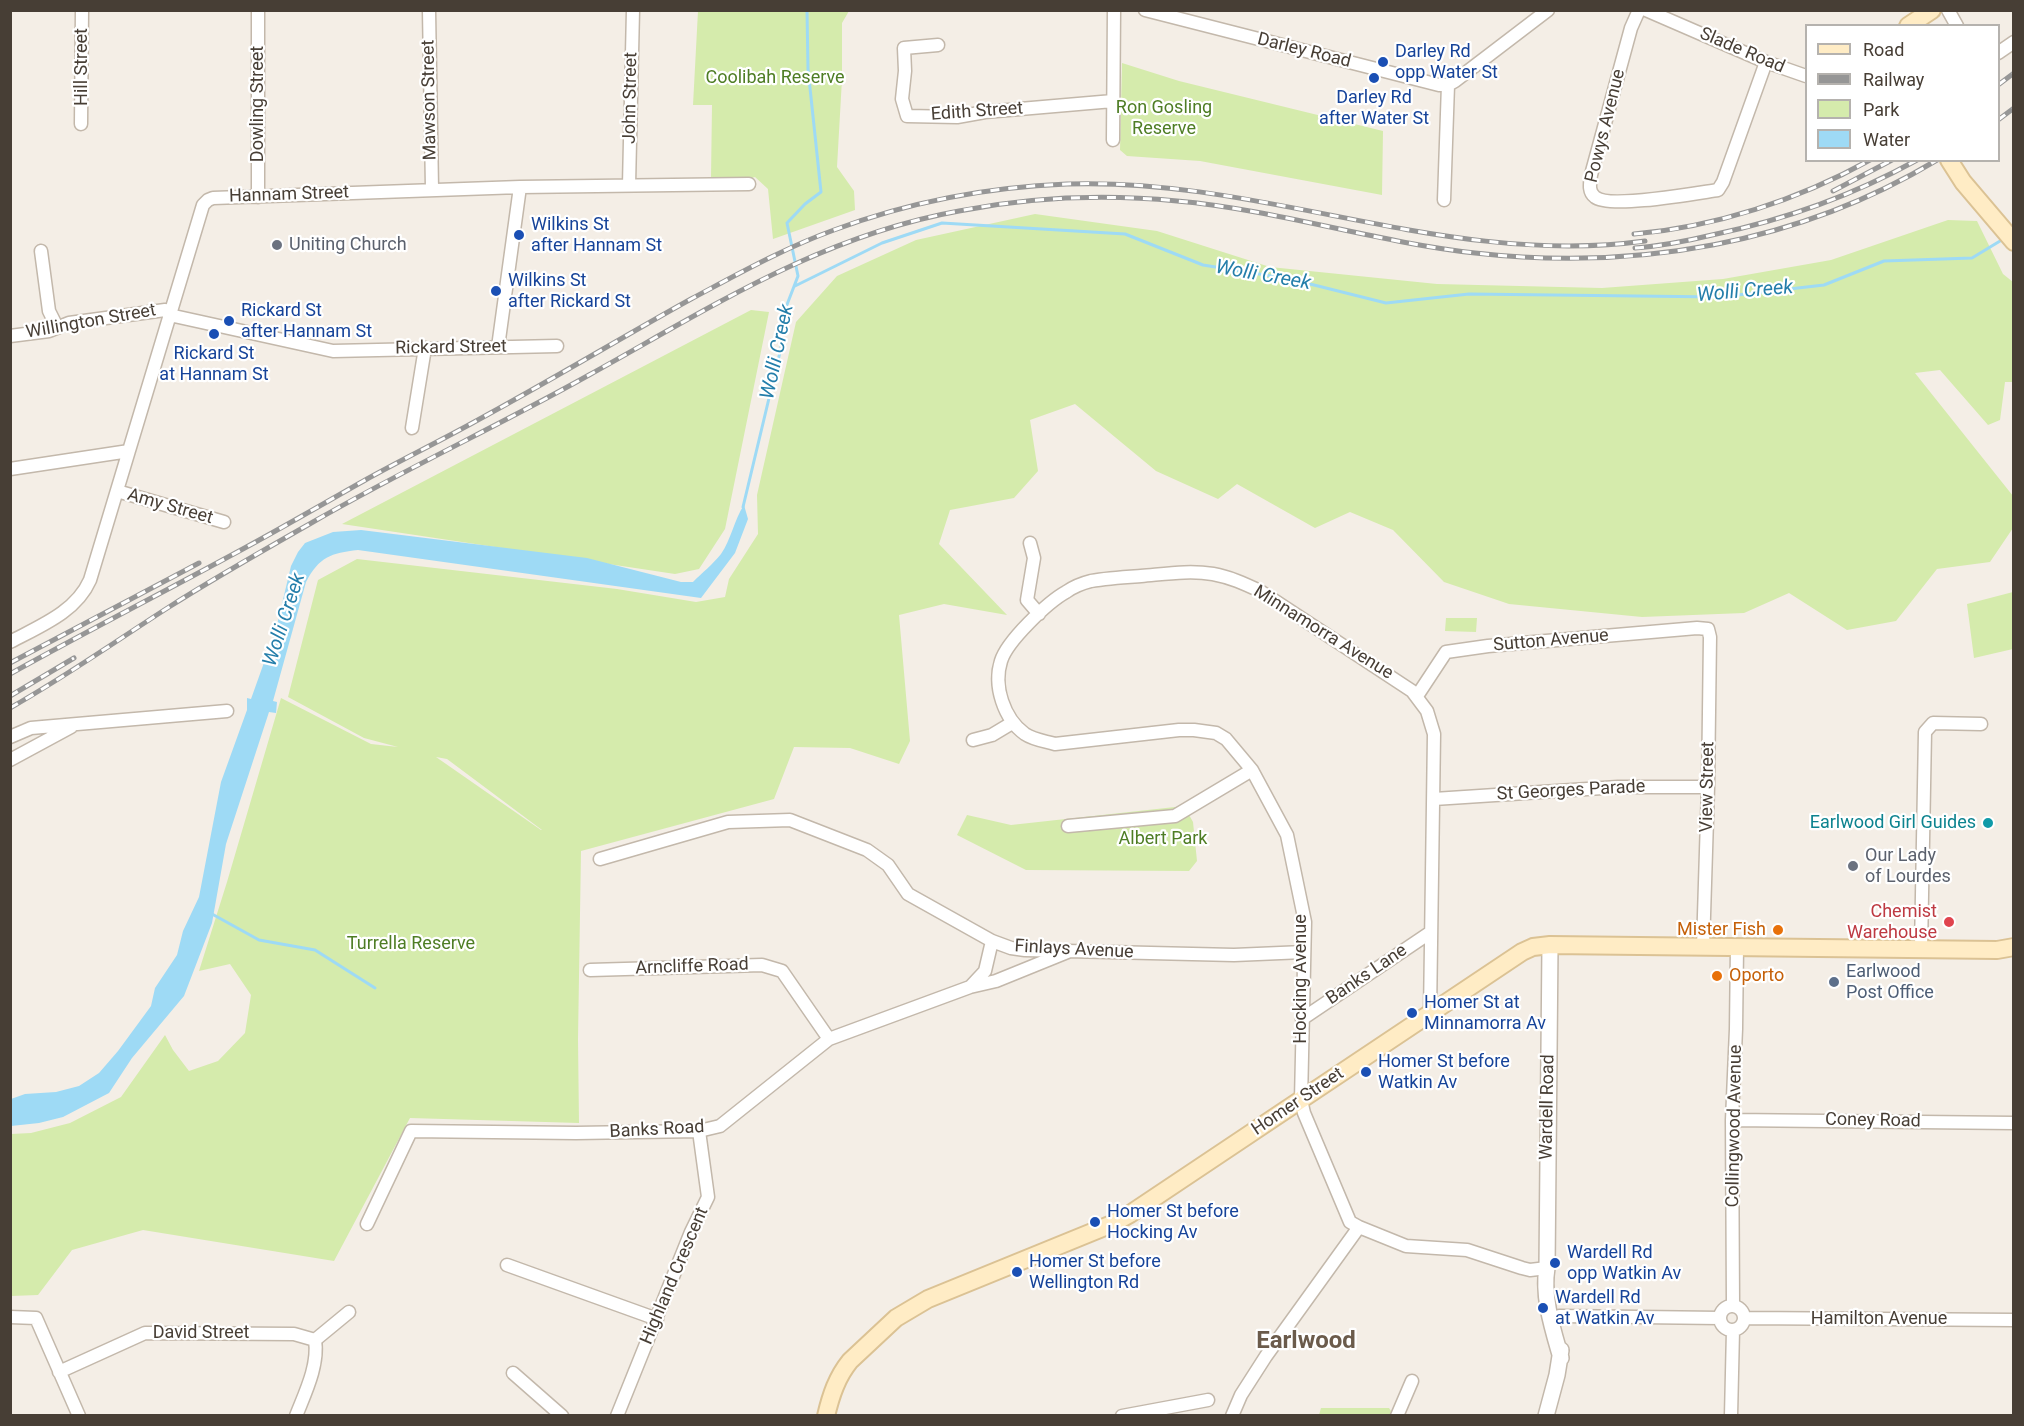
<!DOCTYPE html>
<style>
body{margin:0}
#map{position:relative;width:2024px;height:1426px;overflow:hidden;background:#f4eee6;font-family:Roboto,sans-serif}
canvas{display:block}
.frame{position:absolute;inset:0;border:12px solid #473e35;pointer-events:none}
.legend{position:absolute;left:1805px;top:24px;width:195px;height:138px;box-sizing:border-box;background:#fff;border:2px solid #b5b2ae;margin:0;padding:8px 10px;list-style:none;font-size:18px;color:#473e35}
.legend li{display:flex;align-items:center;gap:12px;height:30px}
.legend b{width:30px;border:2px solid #b5b2ae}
</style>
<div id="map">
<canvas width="2024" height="1426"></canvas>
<div class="frame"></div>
<ul class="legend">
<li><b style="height:8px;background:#ffecc5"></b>Road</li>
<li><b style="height:8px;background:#969696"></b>Railway</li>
<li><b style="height:16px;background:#d5ebac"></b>Park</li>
<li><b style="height:16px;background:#9edaf5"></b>Water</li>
</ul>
</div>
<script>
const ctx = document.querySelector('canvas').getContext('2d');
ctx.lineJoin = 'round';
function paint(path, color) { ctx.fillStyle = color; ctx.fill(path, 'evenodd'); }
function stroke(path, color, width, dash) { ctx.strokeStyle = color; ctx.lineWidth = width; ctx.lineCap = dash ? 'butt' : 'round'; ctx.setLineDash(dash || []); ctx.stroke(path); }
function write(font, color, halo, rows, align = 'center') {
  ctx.font = font + ' Roboto,sans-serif'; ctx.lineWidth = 4.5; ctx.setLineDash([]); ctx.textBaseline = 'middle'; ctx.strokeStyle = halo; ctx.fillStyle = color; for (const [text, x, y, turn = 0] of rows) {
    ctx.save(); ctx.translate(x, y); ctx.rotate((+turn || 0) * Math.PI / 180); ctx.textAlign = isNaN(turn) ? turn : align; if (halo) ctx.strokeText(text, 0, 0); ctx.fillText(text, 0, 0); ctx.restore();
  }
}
const green = new Path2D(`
 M698 11H849L842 23V79L837 167 854 191 855 210 773 239 768 189 755 177C741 182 726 184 711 178L712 105H693Z
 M1122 63 1179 81 1383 131 1382 195 1200 161 1127 156 1120 150Z
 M1035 214 1157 231 1270 267 1437 284 1602 288 1723 279 1831 260 1948 220 1977 221 2003 274 2013 282V382H2005L2000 420 1988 425 1940 370 1915 373 2013 496V528L1990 562 1937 569 1896 621 1847 630 1789 593 1744 613 1642 617 1509 604 1444 582 1393 530 1350 512 1315 528 1237 484 1218 499 1156 471 1075 404 1030 420 1038 471 1014 498 950 510 939 544 1007 615 944 604 899 615 910 741 899 764 850 748 794 747 774 799 581 851 578 1039 579 1123 410 1118 334 1261 143 1230 72 1250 38 1295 11 1296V1134L31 1133 70 1123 121 1097 165 1035 173 1050 189 1071 218 1061 245 1033 251 995 230 964 199 971 227 882 281 698 371 744 398 747 364 738 288 697 318 580 357 559 617 589 696 602 725 597 729 579 758 534 757 495 796 322 837 276 916 240ZM436 757 447 759 542 830H541Z
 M751 310 769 312 725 529 699 569 675 574 342 524Z
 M2013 592V649L1974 658 1967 604Z
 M1446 618H1477L1476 632 1445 631Z
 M1184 806 1193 822 1197 861 1189 871 1026 870 957 835 967 815 1011 825Z
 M1321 1408H1389L1391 1411 1390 1415H1319Z`);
const water = new Path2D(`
 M744 505 748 519 735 553 701 598 358 550C331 553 319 557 306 582L273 701 277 702 276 713 269 712 226 844 212 923 184 996 132 1058 109 1093 63 1117 39 1123 11 1126V1099L25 1094 56 1092 79 1086 99 1073 118 1051 151 1006 155 988 177 955 183 931 199 897 221 782 247 710V698L251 699 276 629 291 566 298 552 305 543 333 532 361 530 587 558 681 582H693C702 573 713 564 721 554 731 540 734 520 744 505Z`);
const stream = new Path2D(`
 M795 286 882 243 942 223 1125 234 1203 265 1290 279 1386 303 1469 294 1720 297 1824 285 1884 261 1972 258 2005 238
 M743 507 781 348 783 315 798 276 787 223 805 204 821 192 808 69 807 10
 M212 914 259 940 315 950 375 988`);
const minor = new Path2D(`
 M429 10 432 189
 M1145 10 1439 85H1448L1455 81 1548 10
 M1639 10 1631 28 1591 175C1590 183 1588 192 1595 197 1609 209 1697 193 1718 190L1723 182 1766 62
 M1646 10 1766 62 1806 76
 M1948 10 1957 26
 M938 45 904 48 905 71 902 99 907 116 957 117 985 112 1113 101
 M1998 53 2014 42
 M81 124 82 10
 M1113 140 1114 10
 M629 185 633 10
 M258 197V10
 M1444 200 1448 85
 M41 251 49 311 57 327
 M10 336 49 331 69 323 165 310 174 316 333 351 557 346
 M498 347 520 187
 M412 428 425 348
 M10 469 129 451
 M117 491 224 522
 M1030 543 1034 558 1027 600 1039 614
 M10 642C40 626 76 612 90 580L203 205 208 200 213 198 520 187 749 184
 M1417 696 1446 652 1488 646 1697 628 1708 629 1710 637 1708 787 1703 947
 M10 737 31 728 227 711
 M973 740 992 735 1012 723
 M10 760 71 727
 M1434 799 1618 787H1708
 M1068 826 1175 816 1252 770
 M600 859 728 822 790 820 867 850 888 865 908 894 992 941 1011 948 1025 950 1234 955 1304 952
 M1921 949 1925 732 1933 723 1981 724
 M590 970 762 965 782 971 829 1039
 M971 986 985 971 992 941
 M1430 1014 1434 734 1427 711 1412 691 1260 591C1245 584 1230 577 1213 574 1189 570 1165 574 1141 576 1125 577 1107 578 1091 581 1083 583 1073 587 1066 592 1048 602 1007 641 1001 661 993 686 1004 719 1025 734 1034 740 1045 741 1055 744L1179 730H1194L1216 733 1226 739 1252 770 1287 835 1305 922 1301 1100 1304 1113 1350 1222 1359 1227 1406 1246 1467 1250 1522 1268 1530 1270 1547 1268
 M1302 1019 1431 932
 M1732 1120 2014 1123
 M367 1224 411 1131 576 1133 699 1131 720 1126 829 1039 970 987 996 981 1070 951
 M507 1265 657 1319
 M1733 1305 1732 1120 1736 1029 1737 947
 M1720 1318a12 12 0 1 1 24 0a12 12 0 1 1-24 0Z
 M1559 1316 1720 1318
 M10 1317 36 1318 79 1416
 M1745 1318 2014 1320
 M59 1372 145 1333 294 1334 315 1340
 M513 1373 562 1416
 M296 1416C305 1393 319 1365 315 1340L349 1312
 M617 1416 691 1232 708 1197 699 1131
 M1122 1416 1208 1400
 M1232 1416 1241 1395 1266 1356 1359 1227
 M1397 1416 1412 1381
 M1731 1416 1733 1330`);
const tertiary = new Path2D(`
 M1550 945 1547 1268C1542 1297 1553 1330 1561 1358
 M1546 1416 1557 1375 1561 1350`);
const secondary = new Path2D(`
 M1908 26 1932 10
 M1949 160 1963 182 2014 242
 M826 1416C831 1395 837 1377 850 1361L896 1318 928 1299 1112 1224 1130 1214 1522 952 1533 947 1550 945 1997 950 2014 947`);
const rail = new Path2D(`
 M1998 85 2014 73
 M1998 120 2014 108
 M1833 191 1892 160
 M1634 234C1715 227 1798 200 1870 160
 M1635 248C1661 246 1687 241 1712 235 1784 220 1852 196 1917 160
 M10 663 199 563
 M10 674C82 634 156 596 228 557 275 532 321 505 367 479 403 459 440 441 476 421 548 382 619 339 691 299 738 274 784 248 834 230 909 202 988 187 1067 184 1264 177 1447 268 1645 241
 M10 696 74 658
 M10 708C65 677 116 641 169 607 216 577 264 550 313 522 403 470 498 426 589 375 710 308 820 236 959 211 1031 197 1104 194 1177 201 1278 210 1375 242 1475 253 1635 271 1798 244 1937 160`);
const markers = [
 [1383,62,6,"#1a4fb4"],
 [1374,78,6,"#1a4fb4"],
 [519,235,6,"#1a4fb4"],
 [277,245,6,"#6b7280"],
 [496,291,6,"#1a4fb4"],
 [229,321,6,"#1a4fb4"],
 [214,334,6,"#1a4fb4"],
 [1988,823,6,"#0f9aa8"],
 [1853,866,6,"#6b7280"],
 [1949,922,6,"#e0444e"],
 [1778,930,6,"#e8710a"],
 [1717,976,6,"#e8710a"],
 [1834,982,6,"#5c6f8a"],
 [1412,1013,6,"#1a4fb4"],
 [1366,1072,6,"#1a4fb4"],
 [1095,1222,6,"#1a4fb4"],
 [1555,1263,6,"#1a4fb4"],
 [1017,1272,6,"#1a4fb4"],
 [1543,1308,6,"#1a4fb4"]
];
const streetNames = [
 ["Darley Road",1304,51,14],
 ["Slade Road",1742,51,23],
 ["Hill Street",82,67,-90],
 ["John Street",631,98,-89],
 ["Mawson Street",430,100,-91],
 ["Dowling Street",258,104,-90],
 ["Edith Street",977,112,-4],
 ["Powys Avenue",1606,126,-76],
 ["Hannam Street",289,195,-2],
 ["Willington Street",91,322,-10],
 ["Rickard Street",451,348,-1],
 ["Amy Street",170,507,16],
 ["Minnamorra Avenue",1323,633,32],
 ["Sutton Avenue",1551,641,-5],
 ["View Street",1708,787,-89],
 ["St Georges Parade",1571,791,-3],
 ["Finlays Avenue",1074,950,3],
 ["Arncliffe Road",692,967,-2],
 ["Banks Lane",1367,975,-34],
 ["Hocking Avenue",1301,979,-90],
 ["Homer Street",1298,1102,-34],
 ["Wardell Road",1548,1107,-89],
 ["Coney Road",1873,1121,1],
 ["Collingwood Avenue",1735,1126,-89],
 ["Banks Road",657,1130,-3],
 ["Highland Crescent",675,1276,-67],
 ["Hamilton Avenue",1879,1319],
 ["David Street",201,1333]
];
const transitNames = [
 ["Darley Rd",1395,52],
 ["opp Water St",1395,73],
 ["Darley Rd",1374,98,"center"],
 ["after Water St",1374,119,"center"],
 ["Wilkins St",531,225],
 ["after Hannam St",531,246],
 ["Wilkins St",508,281],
 ["after Rickard St",508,302],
 ["Rickard St",241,311],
 ["after Hannam St",241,332],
 ["Rickard St",214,354,"center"],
 ["at Hannam St",214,375,"center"],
 ["Homer St at",1424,1003],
 ["Minnamorra Av",1424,1024],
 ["Homer St before",1378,1062],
 ["Watkin Av",1378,1083],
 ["Homer St before",1107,1212],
 ["Hocking Av",1107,1233],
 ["Wardell Rd",1567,1253],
 ["opp Watkin Av",1567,1274],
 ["Homer St before",1029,1262],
 ["Wellington Rd",1029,1283],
 ["Wardell Rd",1555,1298],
 ["at Watkin Av",1555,1319]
];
const parkNames = [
 ["Coolibah Reserve",775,78],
 ["Ron Gosling",1164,108],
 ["Reserve",1164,129],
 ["Albert Park",1163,839],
 ["Turrella Reserve",411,944]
];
const worshipNames = [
 ["Uniting Church",289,245],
 ["Our Lady",1865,856],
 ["of Lourdes",1865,877]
];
const cultureNames = [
 ["Earlwood Girl Guides",1976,823]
];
const healthNames = [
 ["Chemist",1937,912],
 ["Warehouse",1937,933]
];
const foodNames = [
 ["Mister Fish",1766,930],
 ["Oporto",1729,976,"left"]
];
const serviceNames = [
 ["Earlwood",1846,972],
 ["Post Office",1846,993]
];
const waterNames = [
 ["Wolli Creek",1263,276,10],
 ["Wolli Creek",1745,292,-5],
 ["Wolli Creek",778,352,-78],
 ["Wolli Creek",285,620,-72]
];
const districtNames = [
 ["Earlwood",1306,1342]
];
paint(green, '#d5ebac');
paint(water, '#9edaf5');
stroke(stream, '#9edaf5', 3);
stroke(minor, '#c3b8ab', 15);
stroke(tertiary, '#c3b8ab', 18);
stroke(secondary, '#dbc294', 20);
stroke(minor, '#fff', 12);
stroke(tertiary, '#fff', 15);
stroke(secondary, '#ffecc5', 16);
stroke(rail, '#969696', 5);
stroke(rail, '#fff', 3, [9]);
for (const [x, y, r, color] of markers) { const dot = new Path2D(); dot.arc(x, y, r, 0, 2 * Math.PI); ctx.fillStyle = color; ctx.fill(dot); stroke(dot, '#fff', 2); }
write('18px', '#473e35', '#fff', streetNames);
write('18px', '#164399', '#fff', transitNames, 'left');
write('18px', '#4e7d24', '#fff', parkNames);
write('18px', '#5b616d', '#fff', worshipNames, 'left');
write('18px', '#0d838f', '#fff', cultureNames, 'right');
write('18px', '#be3a42', '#fff', healthNames, 'right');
write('18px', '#c56008', '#fff', foodNames, 'right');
write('18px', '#4e5e75', '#fff', serviceNames, 'left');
write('italic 20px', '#247eaa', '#fff', waterNames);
write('bold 24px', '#6b5b4b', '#fff', districtNames);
</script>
